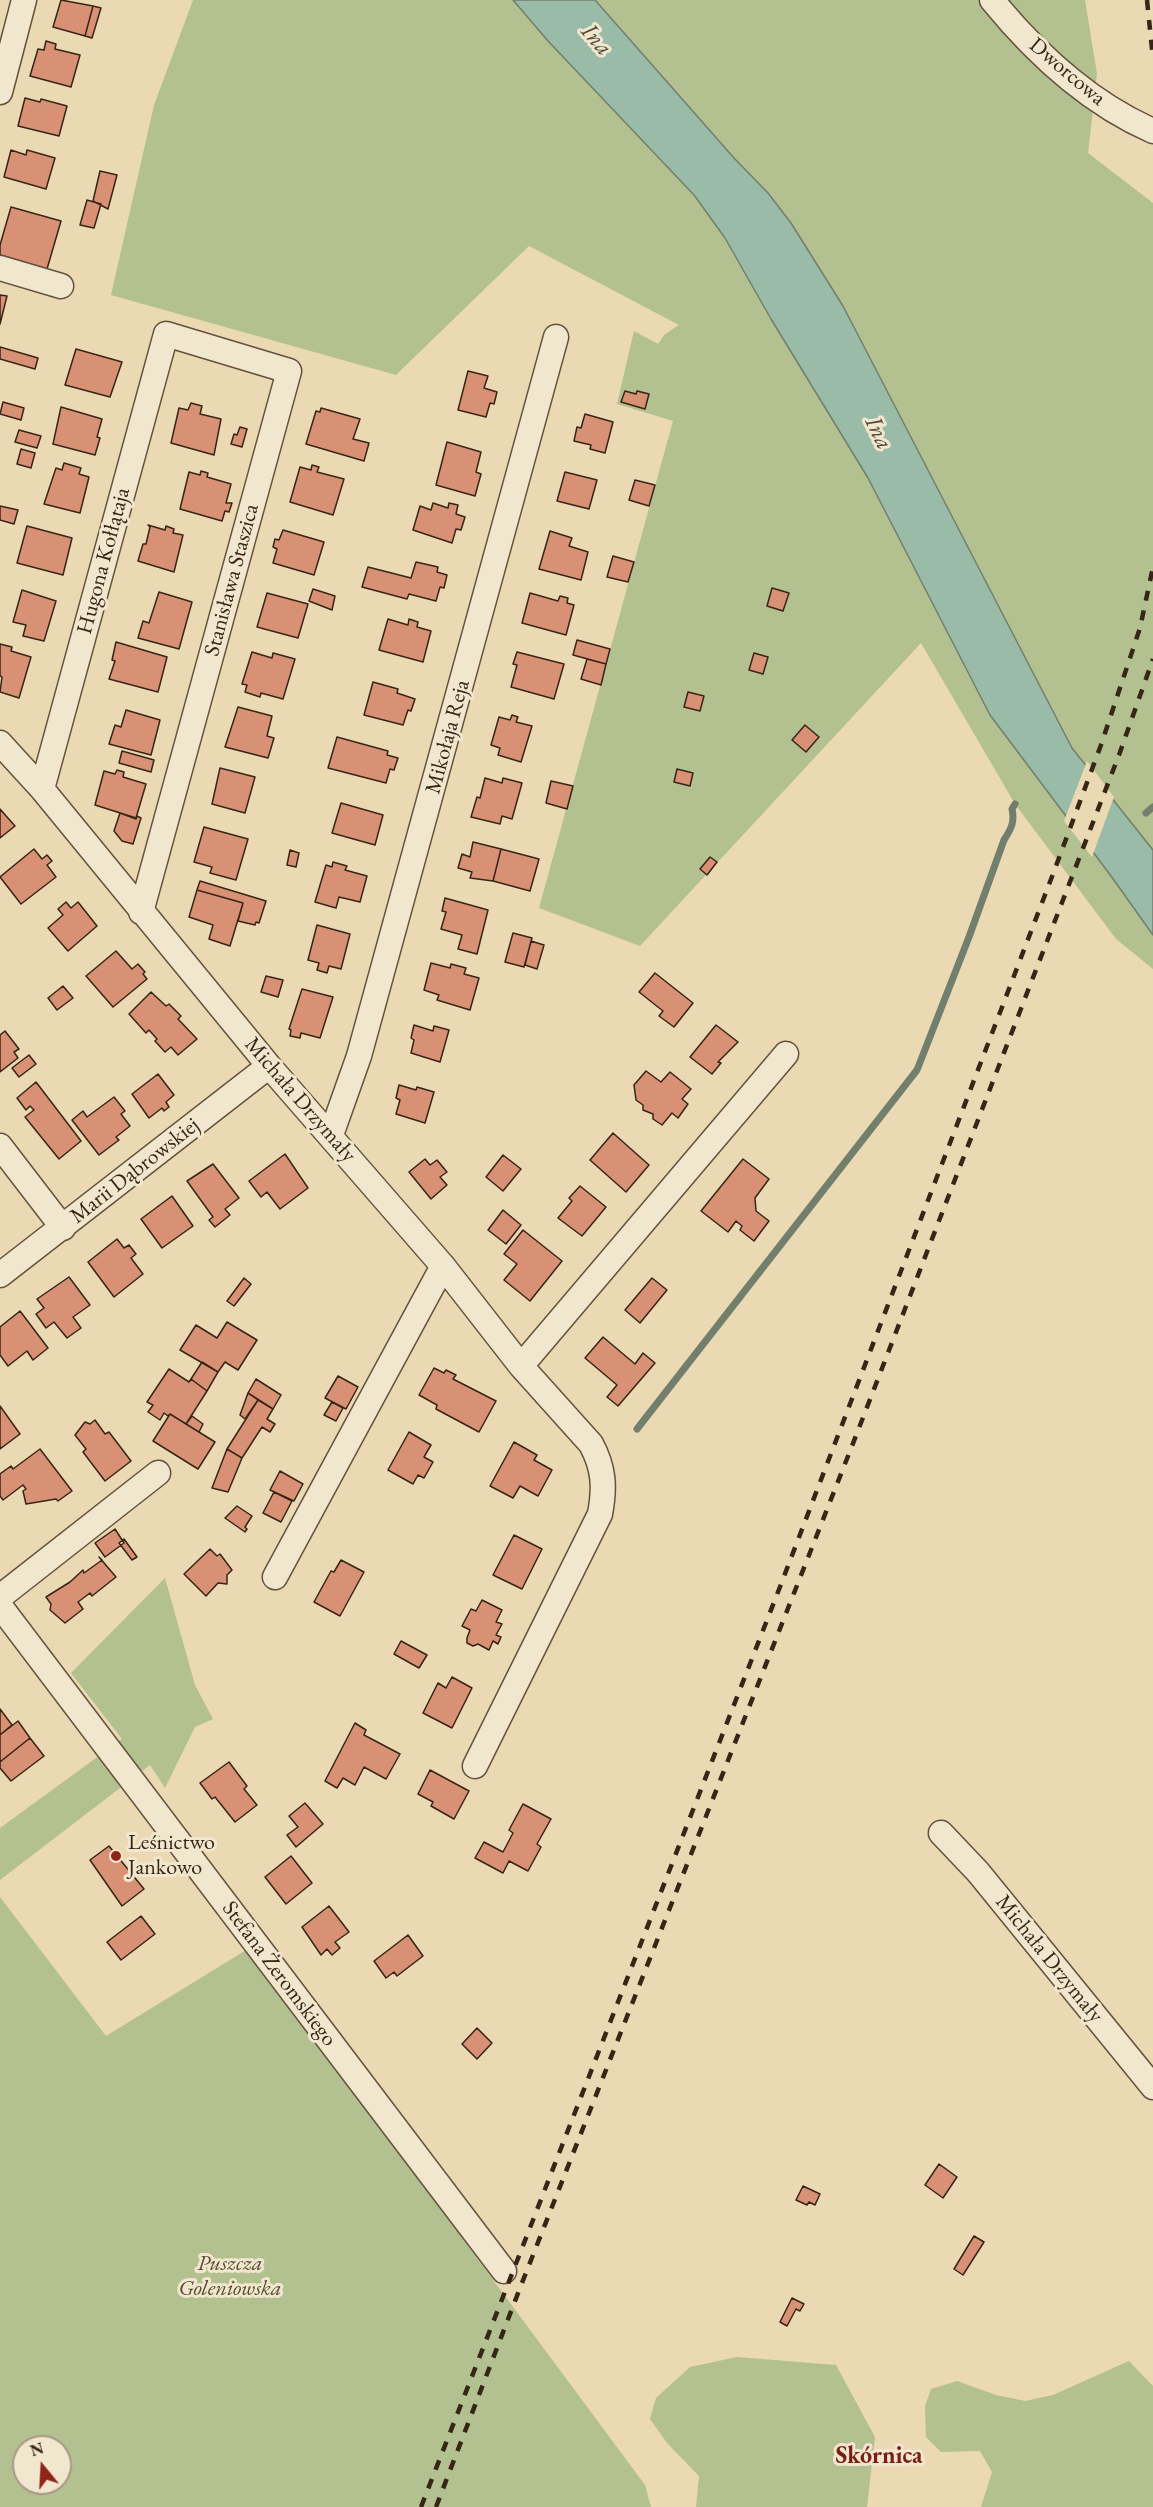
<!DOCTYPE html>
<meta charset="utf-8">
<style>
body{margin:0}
#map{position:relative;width:1153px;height:2507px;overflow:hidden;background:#ead9b3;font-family:"EB Garamond",serif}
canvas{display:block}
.north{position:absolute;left:12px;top:2435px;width:60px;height:60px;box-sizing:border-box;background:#f1e6ce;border:2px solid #a79984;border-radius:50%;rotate:342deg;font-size:16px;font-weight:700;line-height:24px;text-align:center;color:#372515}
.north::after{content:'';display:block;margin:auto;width:21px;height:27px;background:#8f2418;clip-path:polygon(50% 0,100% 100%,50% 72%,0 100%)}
</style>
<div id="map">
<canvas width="1153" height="2507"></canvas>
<div class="north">N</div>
</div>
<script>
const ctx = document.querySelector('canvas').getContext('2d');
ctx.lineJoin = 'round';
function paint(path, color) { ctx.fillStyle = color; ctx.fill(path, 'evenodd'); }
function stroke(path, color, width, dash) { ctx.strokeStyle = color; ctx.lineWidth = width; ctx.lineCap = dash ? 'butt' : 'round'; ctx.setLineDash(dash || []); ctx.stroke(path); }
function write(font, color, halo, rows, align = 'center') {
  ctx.font = font + ' "EB Garamond",serif'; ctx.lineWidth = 6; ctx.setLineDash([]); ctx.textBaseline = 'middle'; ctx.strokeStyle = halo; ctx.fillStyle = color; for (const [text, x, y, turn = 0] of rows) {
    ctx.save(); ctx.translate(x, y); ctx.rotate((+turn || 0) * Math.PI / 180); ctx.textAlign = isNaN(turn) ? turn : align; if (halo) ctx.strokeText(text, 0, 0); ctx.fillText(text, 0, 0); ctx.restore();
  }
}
const green = new Path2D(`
 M193 0H1085L1097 74 1088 153 1153 203V969L1116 939 1015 804 921 643 640 946 539 908 673 421 617 404 634 331 658 344 664 335 679 325 529 246 396 375 111 295 154 105Z
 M165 1578 195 1685 213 1719 195 1727 165 1788 150 1765 0 1880V1828L122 1739 71 1673Z
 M0 1897 106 2036 261 1941 476 2217 462 2238 645 2485 651 2507H0ZM24 2447H60V2483H24Z
 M737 2357 836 2365 875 2437 867 2507H696L699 2476 667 2443 650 2419 656 2398 690 2367Z
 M1129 2361 1153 2386V2507H981L992 2472 980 2451 941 2452 926 2437 925 2406 931 2389 957 2381 996 2395 1025 2401 1053 2395Z`);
const water = new Path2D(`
 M513 0H595L734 158 768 193 791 223 843 306 1072 748 1153 850V935L1111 876 990 715 868 478 771 319 725 238 694 195 548 41Z`);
const pier = new Path2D(`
 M1087 761 1114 797 1092 857 1064 821Z`);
const stream = new Path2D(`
 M1146 813 1153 807
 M637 1429 917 1070 969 937 1004 840C1011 829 1015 822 1012 809L1015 804`);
const building = new Path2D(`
 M61 0 93 6 85 36 53 27Z
 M93 6 101 8 92 38 85 36Z
 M46 41 56 44 55 49 80 55 71 87 30 76 38 49 44 50Z
 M25 98 40 102 41 99 67 106 59 136 18 126Z
 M11 150 26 155 27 150 55 158 46 189 4 177Z
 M100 171 117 175 108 209 93 201Z
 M87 200 101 204 94 228 80 225Z
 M11 207 61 221 47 269 0 255V245Z
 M0 295 7 296 0 324Z
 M0 347 38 358 35 369 0 359Z
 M76 349 122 362 110 397 65 385Z
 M468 371 488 376 484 388 497 392 494 404 490 403 486 417 458 410Z
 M625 391 636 394 637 391 649 394 645 409 621 402Z
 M3 402 24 408 21 420 0 414Z
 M191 403 202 406 200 414 221 419 214 455 171 443 179 408 188 410Z
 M61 407 102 419 97 437 100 438 95 455 53 444Z
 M321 408 360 419 353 439 369 443 364 461 306 444 316 411 320 412Z
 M585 414 613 422 605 453 590 449 591 445 574 441 577 427 581 428Z
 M240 427 247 429 242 447 231 444 234 434 237 435Z
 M19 430 41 436 37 448 15 442Z
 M447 442 481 452 476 472 481 474 475 496 436 485Z
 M21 449 35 453 31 468 17 464Z
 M64 463 81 468 79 474 89 477 80 513 44 504 56 468 62 470Z
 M312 465 319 467 317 472 344 479 333 515 290 502 300 467 311 470Z
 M201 471 208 473 207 477 231 484 226 503H232L229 512 225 511 222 521 180 509 189 472 200 475Z
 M565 472 597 480 589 509 557 501Z
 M635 480 655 485 649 506 629 500Z
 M433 503 448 508 449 503 458 505 456 514 465 517 461 530 456 529 452 543 413 530 420 506 431 510Z
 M0 506 18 510 14 524 0 520Z
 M148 525 165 530 166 526 174 529 173 533 183 535 174 572 138 561 143 544H146L150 527Z
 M27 526 72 538 63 575 17 563Z
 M283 530 324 542 314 575 273 563 277 549 273 547 275 539 279 540Z
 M550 531 572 538 569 546 588 552 581 580 539 569Z
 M613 556 634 562 628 582 607 577Z
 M416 562 438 567 437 572 447 575 444 588 440 587 436 601 409 594 407 599 362 587 368 567 411 578Z
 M772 588 789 593 783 611 767 606Z
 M313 589 335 596 332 610 309 601Z
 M22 590 56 601 44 641 23 636 26 625 13 622Z
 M159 592 192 602 179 649 138 638 143 621 149 623Z
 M267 593 308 604 298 638 257 627Z
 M530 593 558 601 560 596 568 598 567 603 574 605 566 635 522 623Z
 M388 619 408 625 409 619 418 622 417 627 431 631 423 662 379 650Z
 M577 640 610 649 606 664 573 655Z
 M116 642 167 657 158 692 109 679 115 661 112 660Z
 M0 644 12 647 11 651 31 657 19 698 0 692 2 677 0 676Z
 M252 652 272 658 273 653 295 659 283 699 261 693 260 697 245 692 247 685 242 684Z
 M517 652 564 664 554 699 511 687 517 665 513 664Z
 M754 653 768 657 763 674 749 670Z
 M587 659 606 664 601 685 581 679Z
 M373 682 398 689 397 693 415 699 411 711 408 710 403 725 364 715Z
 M688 692 704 696 700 711 684 707Z
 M238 707 272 716 267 736 274 738 268 758 225 747Z
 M126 710 160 720 151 755 109 744 115 725 121 727Z
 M512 715 518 717 516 722 532 726 521 762 498 755 500 748 491 745 499 717 510 720Z
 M805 725 819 737 806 752 792 740Z
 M337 737 388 751 387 755 398 758 394 770 390 769 386 783 328 768Z
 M122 751 154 760 151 772 119 763Z
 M220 768 255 777 245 813 212 804Z
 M677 769 693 773 690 786 674 782Z
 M117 770 124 772 123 777 146 784 136 818 95 805 104 771 115 774Z
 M485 778 502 783 503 778 522 783 512 819 502 816 500 824 471 817 477 797 480 798Z
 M551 781 573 786 567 809 546 803Z
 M341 803 383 815 375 845 332 833Z
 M0 809 15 826 0 838Z
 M120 813 136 819 137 816 141 818 133 844 122 841 114 831Z
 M204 827 248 839 236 880 210 873 212 867 194 862Z
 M473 842 501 849 493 881 470 878 472 872 458 868 462 854 470 857Z
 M34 849 42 859 47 855 52 861 47 865 56 877 21 904 0 877Z
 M501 849 539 859 530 891 493 881Z
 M290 850 299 853 296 867 287 865Z
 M710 857 717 862 707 875 700 869Z
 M333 862 347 866 345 870 367 876 360 902 339 897 336 908 315 902 326 865 332 867Z
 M200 881 266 901 259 923 256 922 255 925 238 921 243 903 197 890Z
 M197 890 243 903 230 946 209 939 213 925 189 917Z
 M445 898 488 910 477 954 458 949 462 935 441 929 446 912 442 911Z
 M66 902 71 908 78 902 97 926 68 951 48 928 63 915 58 909Z
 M317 925 350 934 341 969 329 966 327 973 317 970 319 963 308 960Z
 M513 933 532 938 524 967 505 962Z
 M531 941 544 945 537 969 525 965Z
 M116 951 132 969 138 964 145 972 143 974 147 979 113 1007 86 976Z
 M431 963 450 968 451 964 466 968 464 974 479 978 470 1010 437 1000 439 995 424 990Z
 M655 973 693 1003 674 1027 659 1016 663 1011 639 992Z
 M266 976 283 980 278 997 261 992Z
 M63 986 73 998 57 1010 48 998Z
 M302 989 333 997 320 1038 301 1033 300 1038 290 1036 291 1030 289 1029Z
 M151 992 166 1006 169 1004 181 1016 178 1019 197 1039 178 1055 171 1047 165 1052 155 1041 157 1039 149 1030 146 1033 129 1014Z
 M414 1025 433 1031 434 1026 449 1030 440 1062 411 1053 414 1040 411 1038Z
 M716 1025 738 1042 718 1062 721 1063 712 1074 690 1057Z
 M5 1031 19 1049 14 1052 18 1058 0 1072V1035Z
 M29 1055 36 1064 19 1077 12 1068Z
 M646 1071 661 1082 670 1072 691 1089 682 1099 688 1104 678 1118 672 1113 662 1125 653 1119V1114L643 1110V1105L636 1100 634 1085Z
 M158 1074 174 1095 166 1102 169 1107 164 1111 162 1108 149 1118 132 1094Z
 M36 1082 81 1141 59 1159 25 1117 34 1110 30 1106 26 1110 17 1098Z
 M399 1085 416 1090 417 1087 434 1092 425 1123 396 1114 400 1100 396 1098Z
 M114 1097 125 1111 121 1114 130 1126 116 1137 119 1140 99 1155 72 1120 83 1111 87 1117Z
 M613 1133 649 1165 626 1192 590 1160Z
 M285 1154 308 1188 280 1209 267 1192 261 1197 249 1181Z
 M503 1155 521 1169 503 1191 486 1177Z
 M425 1159 430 1165 437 1160 447 1172 440 1177 447 1185 431 1199 409 1172Z
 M743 1159 769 1179 755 1198 756 1211 769 1221 754 1241 740 1230 742 1226 736 1221 728 1232 701 1211Z
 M213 1164 239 1198 225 1209 230 1215 215 1227 209 1220 213 1217 187 1181Z
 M580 1186 606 1207 582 1236 558 1218 572 1201 569 1198Z
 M172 1196 193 1226 162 1248 141 1219Z
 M503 1210 521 1225 506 1244 488 1230Z
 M523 1230 562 1261 530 1301 504 1280 517 1264 504 1254Z
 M117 1239 124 1248 129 1245 136 1254 131 1258 143 1274 114 1297 88 1262Z
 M69 1277 90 1305 73 1317 81 1328 67 1338 54 1322 46 1328 36 1314 44 1308 37 1299Z
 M244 1278 251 1284 234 1306 227 1301Z
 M652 1278 667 1290 640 1323 625 1310Z
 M20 1311 48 1348 33 1360 27 1351 8 1366 0 1355V1327Z
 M227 1322 257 1340 238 1370 225 1362 218 1372 180 1350 196 1325 217 1338Z
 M603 1337 635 1364 643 1353 655 1363 618 1406 607 1397 617 1385 585 1358Z
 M202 1362 218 1372 207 1391 191 1379Z
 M434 1368 444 1373 446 1370 456 1375 453 1379 496 1401 479 1432 436 1409 437 1405 419 1395Z
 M169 1369 189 1382 191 1379 207 1391 186 1424 170 1414 168 1416 164 1413 160 1420 148 1412 153 1405 147 1402Z
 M338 1376 358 1387 346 1409 325 1398Z
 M256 1379 281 1395 273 1409 248 1393Z
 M248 1393 258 1400 245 1419 240 1415Z
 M258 1400 273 1409 267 1419 275 1424 270 1432 262 1427 242 1458 227 1449Z
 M332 1402 343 1408 336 1421 324 1415Z
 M0 1406 20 1434 0 1449Z
 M170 1414 215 1442 198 1469 153 1441Z
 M192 1416 203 1424 199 1432 186 1424Z
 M95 1420 105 1434 109 1432 131 1461 105 1481 83 1452 86 1449 75 1435 85 1422 90 1424Z
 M409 1432 431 1445 424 1457 433 1462 424 1478 418 1475 413 1484 388 1470Z
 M514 1442 537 1455 534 1460 552 1470 538 1496 520 1486 513 1498 490 1486Z
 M40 1449 72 1491 58 1501 56 1499 26 1504 23 1491 26 1489 23 1485 3 1500 0 1496V1474L11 1466 13 1469Z
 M227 1449 242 1458 228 1492 212 1488Z
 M280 1471 303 1484 294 1501 270 1490Z
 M274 1492 292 1501 281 1522 263 1513Z
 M237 1506 252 1516 245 1527 247 1529 245 1532 225 1518Z
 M115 1529 124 1543 105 1557 95 1543Z
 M514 1535 542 1549 522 1589 493 1575Z
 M124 1539 137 1557 132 1560 119 1543Z
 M210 1549 217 1556 220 1554 232 1570 227 1575V1584L218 1583 206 1596 184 1574Z
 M99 1557 116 1577 92 1596 90 1593 78 1602 83 1609 65 1623 50 1610 51 1604 46 1597 70 1582 83 1570 84 1573 102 1560Z
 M341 1560 364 1572 340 1616 314 1602 331 1571 334 1572Z
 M482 1600 502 1610 496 1622 502 1624 496 1635 501 1637 498 1644 493 1641 489 1650 478 1644 473 1646 467 1643V1638L470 1630 462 1626 471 1609 476 1611Z
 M401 1641 427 1655 419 1668 394 1654Z
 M452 1677 472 1688 452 1728 423 1713 438 1683 446 1688Z
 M0 1709 12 1725 0 1735Z
 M18 1721 30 1738 0 1762V1735Z
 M355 1723 366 1730 364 1735 400 1754 386 1779 364 1767 355 1785 343 1778 337 1788 325 1781Z
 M30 1738 44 1756 11 1781 0 1768V1762Z
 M229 1762 247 1786 244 1789 257 1805 235 1822 215 1797 212 1799 200 1783Z
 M430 1770 469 1791 454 1819 431 1806 433 1802 418 1794Z
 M305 1803 323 1824 296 1847 287 1835 298 1827 289 1816Z
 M523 1804 551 1819 537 1844 541 1847 528 1871 509 1861 503 1873 475 1858 484 1842 503 1852 513 1833 509 1830Z
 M109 1846 144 1889 122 1906 90 1860Z
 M291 1856 312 1883 286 1904 265 1877Z
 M329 1906 349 1932 335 1942 340 1948 332 1955 327 1949 321 1955 302 1927Z
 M141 1916 155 1934 121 1960 107 1942Z
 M408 1935 423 1956 397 1976 394 1972 386 1978 374 1961Z
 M477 2028 492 2043 477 2059 462 2044Z
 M939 2164 957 2177 943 2198 925 2185Z
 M803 2186 820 2194 815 2205 809 2202 807 2205 796 2200Z
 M974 2236 984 2242 963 2275 954 2269Z
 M792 2298 804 2304 800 2311 796 2309 787 2326 780 2322Z`);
const minor = new Path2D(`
 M992 0C1036 54 1089 103 1153 131
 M0 92 24 0
 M0 268 61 286
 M0 743 42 789 269 1066 443 1266 521 1366 591 1444C604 1468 605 1487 600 1514L475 1766
 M42 789 166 334 289 371 141 912
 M331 1135 359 1056 556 337
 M0 1146 63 1228
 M0 1275 269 1066
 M521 1366 786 1054
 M275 1577 443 1266
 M0 1597 158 1473
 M0 1606 504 2271
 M941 1833 978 1872 1153 2087`);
const rail = new Path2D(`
 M1147 0 1153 59
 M421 2507 778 1592 1053 874 1101 745 1140 628 1153 567
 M436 2507 520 2288 852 1446 1119 755 1153 659`);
const markers = [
 [116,1856,6,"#8f2418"]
];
const streetNames = [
 ["Dworcowa",1067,72,40],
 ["Hugona Kołłątaja",104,561,-75],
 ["Stanisława Staszica",232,580,-75],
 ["Mikołaja Reja",448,737,-75],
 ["Michała Drzymały",300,1100,49],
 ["Marii Dąbrowskiej",135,1171,-38],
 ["Michała Drzymały",1049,1959,51],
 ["Stefana Żeromskiego",279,1974,53]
];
const poiNames = [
 ["Leśnictwo",128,1843],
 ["Jankowo",128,1868]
];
const parkNames = [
 ["Puszcza",230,2264],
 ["Goleniowska",230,2289]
];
const waterNames = [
 ["Ina",596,40,49],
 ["Ina",878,433,64]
];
const neighbourhoodNames = [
 ["Skórnica",879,2456]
];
paint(green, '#b3c090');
paint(water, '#99bba7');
stroke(water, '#727f6d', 1.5);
paint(pier, '#ead9b3');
stroke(stream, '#727f6d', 7);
paint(building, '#d99175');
stroke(building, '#372515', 1.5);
stroke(minor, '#64523c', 27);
stroke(minor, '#f1e6ce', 24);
stroke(rail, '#372515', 4.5, [10, 10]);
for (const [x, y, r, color] of markers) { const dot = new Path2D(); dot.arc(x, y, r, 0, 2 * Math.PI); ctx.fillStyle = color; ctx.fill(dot); stroke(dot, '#f1e6ce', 2); }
write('22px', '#372515', '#f1e6ce', streetNames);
write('22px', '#372515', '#f1e6ce', poiNames, 'left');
write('italic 22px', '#564c34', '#f1e6ce', parkNames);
write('italic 24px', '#504a3a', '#f1e6ce', waterNames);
write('bold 24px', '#7a1f14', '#f1e6ce', neighbourhoodNames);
</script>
